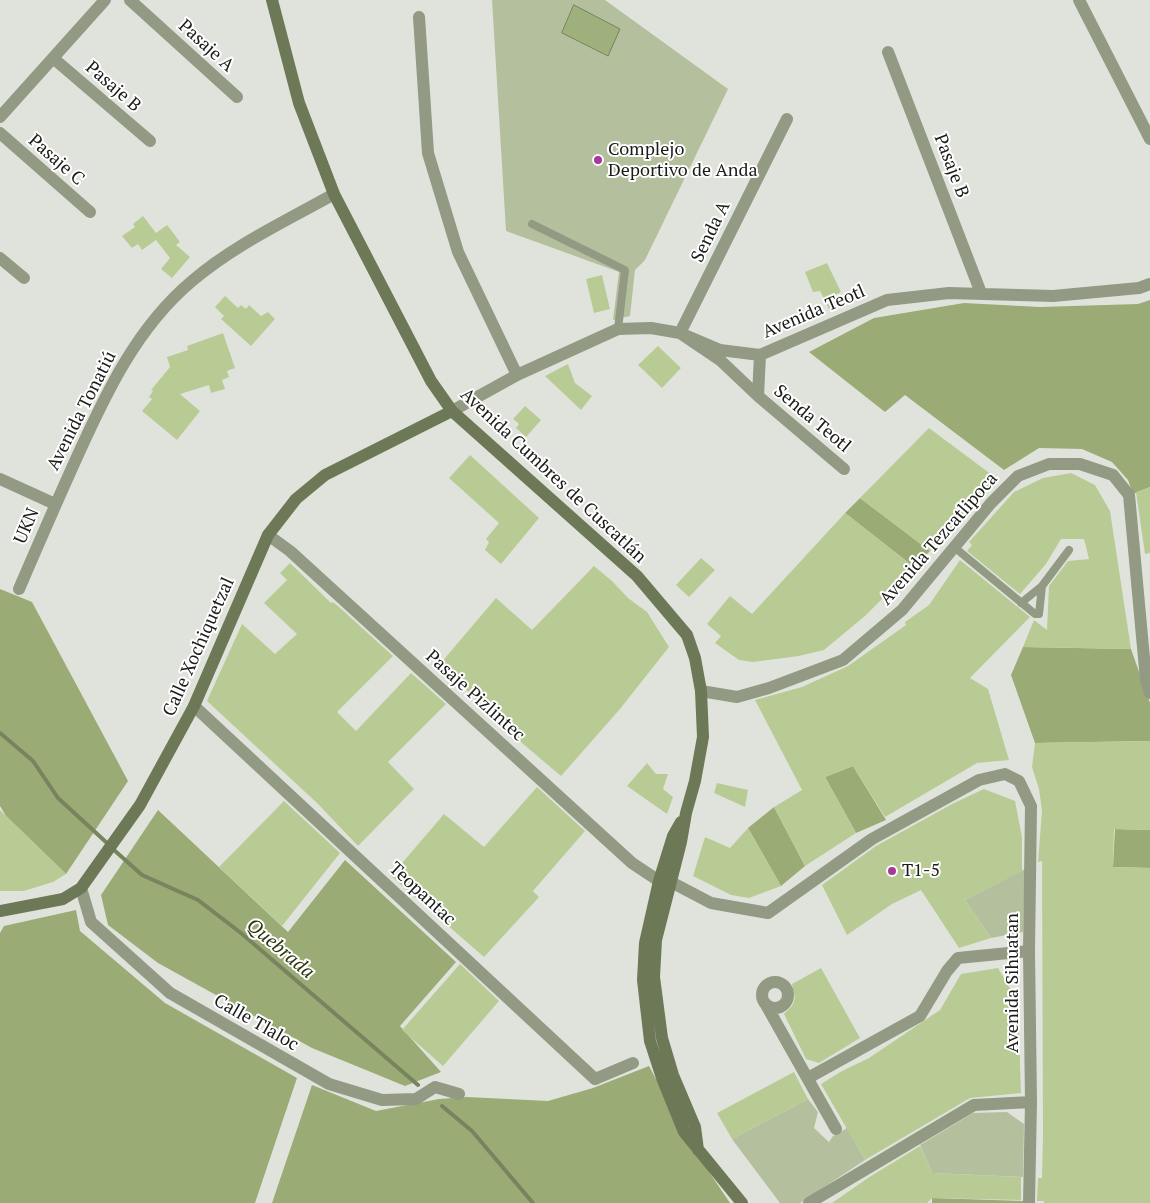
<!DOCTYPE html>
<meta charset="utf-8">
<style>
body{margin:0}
canvas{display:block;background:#e0e3db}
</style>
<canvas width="1150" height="1203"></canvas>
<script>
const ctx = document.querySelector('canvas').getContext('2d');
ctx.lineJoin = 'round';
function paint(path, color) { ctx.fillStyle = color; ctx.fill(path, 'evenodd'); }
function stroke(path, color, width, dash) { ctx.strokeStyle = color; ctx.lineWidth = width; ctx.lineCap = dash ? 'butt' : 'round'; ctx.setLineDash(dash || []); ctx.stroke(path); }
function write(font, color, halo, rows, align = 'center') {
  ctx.font = font + ' "PT Serif",serif'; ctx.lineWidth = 4; ctx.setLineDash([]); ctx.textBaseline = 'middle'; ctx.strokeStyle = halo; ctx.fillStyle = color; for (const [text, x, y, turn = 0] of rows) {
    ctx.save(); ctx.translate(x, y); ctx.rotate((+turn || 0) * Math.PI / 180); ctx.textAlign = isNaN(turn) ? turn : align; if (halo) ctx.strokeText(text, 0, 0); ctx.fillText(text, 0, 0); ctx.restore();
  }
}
const green = new Path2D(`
 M492 0H605L728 89 645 260 635 270 630 316 613 320 619 272 506 231Z
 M1025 869 1023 932 991 938 965 900Z
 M808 1099 818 1112 814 1128 829 1142 833 1136 847 1128 865 1160 800 1203H780L732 1139Z
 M1007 1112 1024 1124 1023 1177 932 1173 920 1145 973 1113Z`);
const forest = new Path2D(`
 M1150 300V487L1133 494 1128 480 1112 462 1082 449 1039 448 1004 470 905 395 885 412 809 352 874 318 964 303 1040 307 1138 304Z
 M860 498 930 551 914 567 845 513Z
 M0 589 32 602 128 781 66 874 6 816 0 806Z
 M1023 647 1131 649 1150 703V741L1035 743 1011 675Z
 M853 766 886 820 856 833 825 777Z
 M774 807 805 866 781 886 748 828Z
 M158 810 288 932 345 860 456 962 400 1026 441 1072 405 1086 312 1048 158 963 108 925 101 895Z
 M1115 829 1150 830V868L1113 867Z
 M76 910 80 931 165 1003 297 1078 255 1203H0V933L4 926Z
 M649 1066 691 1145 730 1203H272L312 1085 376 1111 439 1099 467 1097 548 1101 593 1088Z
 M932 1198 1024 1201V1203H932Z`);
const water = new Path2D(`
 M574 5 620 29 608 56 562 33Z`);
const stream = new Path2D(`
 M0 733 33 761 58 798 107 843
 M114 850 142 875 198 900 241 933 418 1085
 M442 1106 472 1131 533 1203`);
const building = new Path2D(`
 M143 216 156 233 167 225 180 242 176 245 190 257 172 278 161 269 170 258 156 240 142 250 138 244 132 248 122 236 135 227 133 224Z
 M827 263 841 292 835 295 841 306 830 311 820 291 813 292 805 272Z
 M602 275 610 309 594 313 586 279Z
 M225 296 238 308 241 305 246 309 249 305 261 316 268 312 275 319 251 346 221 319 224 316 215 307Z
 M223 333 235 368 227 371 229 377 222 380 225 389 211 393 209 385 180 394 200 411 177 440 142 411 152 399 149 397 153 391 151 390 170 367 167 357 188 350 187 346Z
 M658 346 681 368 662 388 638 365Z
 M568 364 575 383 592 396 581 410 545 376Z
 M525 406 541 420 526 437 516 428 519 424 513 419Z
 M929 428 996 478 930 551 860 498Z
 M470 455 539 518 501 564 485 550 489 542 486 539 499 523 449 478Z
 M1071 473 1095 485 1110 511 1131 649 1023 647 1034 620 1047 630 1049 586 1068 561 1089 559 1084 539H1061L1046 564 1020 594 967 551 972 545 969 542 1014 492 1043 478Z
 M1150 487V553L1145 554 1136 492Z
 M845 513 914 567 865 616 824 650 799 656 753 662 739 660 715 643 721 636 707 624 730 596 752 614Z
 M701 558 715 570 689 597 676 585Z
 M960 560 1030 617 970 678 988 689 1009 760 977 763 885 817 853 766 825 777 856 833 805 866 774 807 802 790 755 700 802 687 848 666 906 625 905 622 929 605Z
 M290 563 331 603 333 602 339 607 393 656 337 712 356 731 411 673 446 704 388 762 414 789 358 846 317 803 207 701 242 624 275 654 297 634 264 603 287 580 280 573Z
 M594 566 612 581 628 598 647 612 669 647 620 709 561 776 509 732 440 664 496 598 532 630Z
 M1150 741V830L1114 829 1113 867 1150 868V1203H1044V1201H1037L1038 1178H1042L1043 1137 1042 861 1038 862 1042 811 1039 789 1032 767 1035 743Z
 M647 763 656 774H668L663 789 673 797 667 814 627 786Z
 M717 783 748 790 745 807 714 793Z
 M537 787 585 831 533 891 539 897 484 957 391 876 444 814 484 847Z
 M984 789 1015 801 1022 837V871L965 900 991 938 959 948 921 890 892 904 847 935 822 885 876 846 954 803Z
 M284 801 340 853 282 926 219 867Z
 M0 810 27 836 66 874 53 882 24 891H0Z
 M748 828 781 886 749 898 731 895 693 876 705 837 730 848Z
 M460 964 499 1001 443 1066 402 1030Z
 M821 968 860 1038 819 1063 806 1059 784 1014 792 1006 795 998 792 984Z
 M998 968 1018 1002 1021 1093 970 1098 865 1160 821 1084 842 1071 869 1058 940 1010 961 974Z
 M794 1072 808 1099 732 1139 717 1113Z
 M920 1146 932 1173 1021 1177V1200L932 1198 927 1203H832L868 1178Z`);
const lane = new Path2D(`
 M532 224 625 270 618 329
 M954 547 1035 614H1039L1042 586 1069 550
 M1021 603 1042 586`);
const street = new Path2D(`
 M130 0 237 97
 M1079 0 1150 139
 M419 17 428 153 458 252 517 375
 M888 52 981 293
 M53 58 150 141
 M0 117 105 0
 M0 133 90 212
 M0 258 24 278
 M760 355 758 396 844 469
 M758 396 720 360 680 333 787 119
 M452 411 517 375 618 329 651 328 680 333 720 350 760 355 887 300 949 293 1053 296 1139 288 1150 284
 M0 479 55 504
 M268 535 290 551 632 863 659 881
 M19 589C38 545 57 501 77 457 106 393 137 327 192 281 234 245 286 221 334 194
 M701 691 737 697 769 688 843 660 902 610 991 503 1018 476 1049 464H1080L1113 475 1129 495 1146 680 1150 693
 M194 706 595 1079 633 1063
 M671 882 711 903 768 913 872 839 979 780 1005 774 1019 781 1031 806 1029 951 1031 1102 1029 1203
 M81 888 91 922 170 993 329 1084 382 1100 416 1099 435 1087 459 1094
 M762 995a13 13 0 1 1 26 0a13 13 0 1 1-26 0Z
 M765 1003 836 1129
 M808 1078 920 1016 947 971 958 958 1029 951
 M809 1203 974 1105 1031 1102`);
const secondary = new Path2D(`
 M272 0 299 103 334 194 431 381 452 411 637 576 687 635 695 658 701 691 703 737 695 781 686 813 681 842 656 940 654 977 662 1038 673 1075 695 1127 698 1150
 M681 822 673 836 659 881 645 943 643 980 650 1041 662 1078 684 1132 742 1203
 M0 911 63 899 81 888 140 805 194 706 268 535 296 499 325 475 452 411`);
const markers = [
 [598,160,5,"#a53898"],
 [892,871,5,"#a53898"]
];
const streetNames = [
 ["Pasaje A",206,46,42],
 ["Pasaje B",113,87,41],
 ["Pasaje C",56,160,41],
 ["Pasaje B",951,166,69],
 ["Senda A",711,232,-64],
 ["Avenida Teotl",814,312,-23],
 ["Avenida Tonatiú",82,411,-63],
 ["Senda Teotl",812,419,40],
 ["Avenida Cumbres de Cuscatlán",553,476,43],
 ["UKN",27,526,-67],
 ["Avenida Tezcatlipoca",939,539,-49],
 ["Calle Xochiquetzal",199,647,-66],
 ["Pasaje Pizlintec",475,696,42],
 ["Teopantac",422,894,43],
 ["Avenida Sihuatan",1013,983,-90],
 ["Calle Tlaloc",256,1023,30]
];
const poiNames = [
 ["Complejo",608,150],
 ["Deportivo de Anda",608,171],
 ["T1-5",902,871]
];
const waterNames = [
 ["Quebrada",280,949,40]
];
paint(green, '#b4c09d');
paint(forest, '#9aab76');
paint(water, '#9eb07b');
stroke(water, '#77845e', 1);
stroke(stream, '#77845e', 4);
paint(building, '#b9cb95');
stroke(lane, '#929a83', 8);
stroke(street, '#929a83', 12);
stroke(secondary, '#6d7856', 12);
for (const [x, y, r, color] of markers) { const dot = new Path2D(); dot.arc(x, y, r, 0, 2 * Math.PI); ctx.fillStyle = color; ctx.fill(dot); stroke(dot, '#fff', 2); }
write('18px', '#1b1c19', '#fff', streetNames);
write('18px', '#1b1c19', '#fff', poiNames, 'left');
write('italic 19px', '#2b360d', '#fff', waterNames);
</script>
